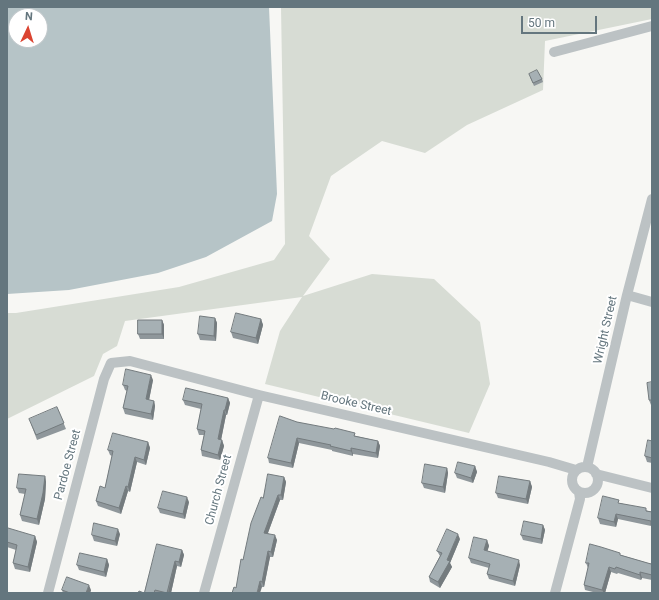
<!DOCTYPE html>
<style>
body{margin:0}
#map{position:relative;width:659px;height:600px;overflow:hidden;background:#f7f7f4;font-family:Roboto,sans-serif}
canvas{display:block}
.frame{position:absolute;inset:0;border:8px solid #64767e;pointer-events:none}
.north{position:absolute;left:8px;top:8px;width:40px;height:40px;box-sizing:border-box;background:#fff;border:1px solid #c1c8cb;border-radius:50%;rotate:4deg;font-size:11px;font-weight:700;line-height:16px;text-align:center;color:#64767e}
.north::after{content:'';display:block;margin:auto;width:14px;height:18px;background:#db4431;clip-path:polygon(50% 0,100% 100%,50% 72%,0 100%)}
.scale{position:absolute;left:521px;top:16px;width:76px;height:18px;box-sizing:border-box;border:2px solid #64767e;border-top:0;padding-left:5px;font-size:12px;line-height:14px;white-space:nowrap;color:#64767e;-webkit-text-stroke:3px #fff;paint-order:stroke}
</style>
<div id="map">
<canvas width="659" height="600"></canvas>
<div class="frame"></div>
<div class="north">N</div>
<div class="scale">50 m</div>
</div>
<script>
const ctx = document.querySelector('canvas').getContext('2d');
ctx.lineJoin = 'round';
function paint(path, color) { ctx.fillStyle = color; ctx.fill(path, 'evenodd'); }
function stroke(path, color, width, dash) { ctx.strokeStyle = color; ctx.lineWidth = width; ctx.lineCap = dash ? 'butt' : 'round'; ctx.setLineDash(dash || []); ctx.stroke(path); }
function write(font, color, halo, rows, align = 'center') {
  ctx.font = font + ' Roboto,sans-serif'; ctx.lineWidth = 4; ctx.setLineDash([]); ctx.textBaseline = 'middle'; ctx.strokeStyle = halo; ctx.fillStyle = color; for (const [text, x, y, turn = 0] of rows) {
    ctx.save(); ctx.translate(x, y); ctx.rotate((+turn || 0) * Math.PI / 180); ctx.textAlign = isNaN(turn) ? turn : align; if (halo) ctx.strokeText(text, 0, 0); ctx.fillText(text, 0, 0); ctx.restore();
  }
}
const green = new Path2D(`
 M281 7H652V19L545 41 543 90 467 125 425 153 382 141 331 176 309 236 330 259 303 296 372 274 434 279 480 322 490 384 469 433 265 384 280 331 302 297 125 321 117 346 103 354 94 376 7 419V313H16L179 287 274 260 285 244Z`);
const water = new Path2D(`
 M7 7H269L277 194 272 221 206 257 158 273 69 290 7 294ZM16 16H40V40H16Z`);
const minor = new Path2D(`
 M554 52 652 26
 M627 295 652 302
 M587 467 627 295 652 199
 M572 480a13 13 0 1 1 26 0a13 13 0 1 1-26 0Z
 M596 474 652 488
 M48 593 104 379 111 363 130 361 259 395 549 462 576 470
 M204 593 259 395
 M555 593 580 499 579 492`);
const wall = new Path2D(`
 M530 77 542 79 543 82 534 86Z
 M215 318 217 323 216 341 200 340 198 334Z
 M261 319 263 325 258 344 233 338 231 332Z
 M162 320 164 325V339H140L138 334Z
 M153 380 149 400 154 401 155 406 153 420 125 414 123 408 127 391 125 390 123 385Z
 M652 382V405H651L649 400Z
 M228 398 230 403 227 415H226L221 440H222L224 446 220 460 202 456 201 450 204 435H199L197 429 201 409 185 405 183 400Z
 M57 407 66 429 37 440 31 424Z
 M297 422 356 436 378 441 380 446 378 458 353 454V456L332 451V450L299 443 293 468 269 463 268 458Z
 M652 441V463L647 462 645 456Z
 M148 442 150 448 146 465 137 462 130 492 128 491 121 514 98 506 96 501 105 488 112 456 110 455 108 450Z
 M475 466 477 472 473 483 457 478 455 473Z
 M447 468 448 473 445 493 424 488 422 483Z
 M45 476 46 482 45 499 39 525 22 521 20 515 25 494 19 493 17 488Z
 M284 477 286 482 283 500H280L268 533 277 540 273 557H270L264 587 236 588 243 560 263 498Z
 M530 481 532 487 528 504 498 498 496 493Z
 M189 502 185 519 160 513 158 508Z
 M620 503 652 512V529L651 526 618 519 616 527 600 524 598 518Z
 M543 525 545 530 542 544 523 540 521 535Z
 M7 532 35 536 37 542 30 572 15 569 13 563 16 550 7 547Z
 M120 534 117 546 94 541 92 535Z
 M460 539 450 563 452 567 440 588 430 582 429 577 440 556 437 551Z
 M487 540 489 546 487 551 520 565 515 586 489 579 487 574 489 568 471 563 469 558Z
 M182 550 184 555 181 567 177 566 171 593H138H144Z
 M621 555 651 564 652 561V580L642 578 641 580 618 573 617 574 611 572 605 593H597L585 590 584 585 588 568 586 563Z
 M107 559 109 565 106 577 79 570 77 565Z
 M62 590H91L90 593H63Z`);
const shadedWall = new Path2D(`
 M215 318 217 323 216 341 214 336Z
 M261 319 263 325 258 344 256 338Z
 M162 320 164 325V339L162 334Z
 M151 375 153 380 148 405 146 399Z
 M228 398 230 403 227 415 225 410Z
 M154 401 155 406 153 420 151 414Z
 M224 410 226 415 220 445 218 439Z
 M297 438 299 443 293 468 291 463Z
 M222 440 224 446 220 460 218 455Z
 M378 441 380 446 378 458 376 453Z
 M148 442 150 448 146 465 144 460Z
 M351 448 353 454V456L351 451Z
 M135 457 137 462 130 492 128 487Z
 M475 466 477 472 473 483 471 478Z
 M447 468 448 473 445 493 443 487Z
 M45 476 46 482 45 499 39 525 37 519Z
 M284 477 286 482 283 500 281 495Z
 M530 481 532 487 528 504 526 499Z
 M126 486 128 491 121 514 119 508Z
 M278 495 280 500 266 538 264 533Z
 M187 497 189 502 185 519 183 514Z
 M616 514 618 519 616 527 614 522Z
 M543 525 545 530 542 544 541 539Z
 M118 529 120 534 117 546 115 541Z
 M458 534 460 539 450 563 452 567 440 588 438 582Z
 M275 535 277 540 273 557 271 552Z
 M35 536 37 542 30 572 28 567Z
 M487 540 489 546 486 556 484 550Z
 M182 550 184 555 181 567 179 562Z
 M268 551 270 557 264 587 262 582Z
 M107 559 109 565 106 577 104 572Z
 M519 560 520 565 515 586 513 581Z
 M175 561 177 566 171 593H168Z
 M609 567 611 572 605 593H604L602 590Z
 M640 572 642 578 641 580 640 575Z
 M260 581 262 587 260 593H257Z
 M89 585 91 590 90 593H86Z`);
const building = new Path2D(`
 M537 70 542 79 533 83 529 74Z
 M236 313 261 319 256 338 231 332Z
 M200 316 215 318 214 336 198 334Z
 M138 320H162V334H138Z
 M126 369 151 375 146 399 154 401 151 414 123 408 128 386 123 385Z
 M652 382V400H649L647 383Z
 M186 388 228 398 225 410H224L218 439 222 440 218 455 201 450 205 431 197 429 202 404 183 400Z
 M57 407 64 423 36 435 29 419Z
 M280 416 297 422 334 429 335 428 355 433 354 436 378 441 376 453 351 448V451L330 446 331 445 297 438 291 463 268 458Z
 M113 433 148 442 144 460 135 457 128 487 126 486 119 508 96 501 100 486 105 488 113 451 108 450Z
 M648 440 652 441V458L645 456Z
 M458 462 475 466 471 478 455 473Z
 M425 464 447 468 443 487 422 483Z
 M19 474 45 476 43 493 37 519 20 515 26 489 17 488Z
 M268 474 284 477 281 495H278L264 533 275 535 271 552 268 551 262 582 260 581 257 593H232L234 587 236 588 241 559 243 560 251 523 261 497 263 498Z
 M499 476 530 481 526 499 496 493Z
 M163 491 187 497 183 514 158 508Z
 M603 496 619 500 618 503 646 508V511L652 512V525H651V521L616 514 614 522 598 518Z
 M524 521 543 525 541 539 521 535Z
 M94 523 118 529 115 541 92 535Z
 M8 528 35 536 28 567 13 563 17 545 7 542V532Z
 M447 529 458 534 447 560 450 561 438 582 429 577 442 553 437 551Z
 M474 537 487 540 484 550 519 560 513 581 487 574 490 564 469 558Z
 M157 544 182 550 179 562 175 561 167 593 155 590 154 593H138L139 591 144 593Z
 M590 544 601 547 620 553V555L651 564 652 561V575L640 572V575L616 567 615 569 609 567 602 590 584 585 589 563H586Z
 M80 553 107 559 104 572 77 565Z
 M67 577 89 585 86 593H70L62 590Z`);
const streetNames = [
 ["Wright Street",606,330,-77],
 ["Brooke Street",356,404,13],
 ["Pardoe Street",68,465,-75],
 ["Church Street",219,490,-75]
];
paint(green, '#d7dcd4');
paint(water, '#b6c4c7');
stroke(minor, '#bcc2c4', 10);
paint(wall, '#8f979b');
paint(shadedWall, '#747b7e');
paint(building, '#a6b0b4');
stroke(building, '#747b7e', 1);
write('12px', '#64767e', '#fff', streetNames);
</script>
